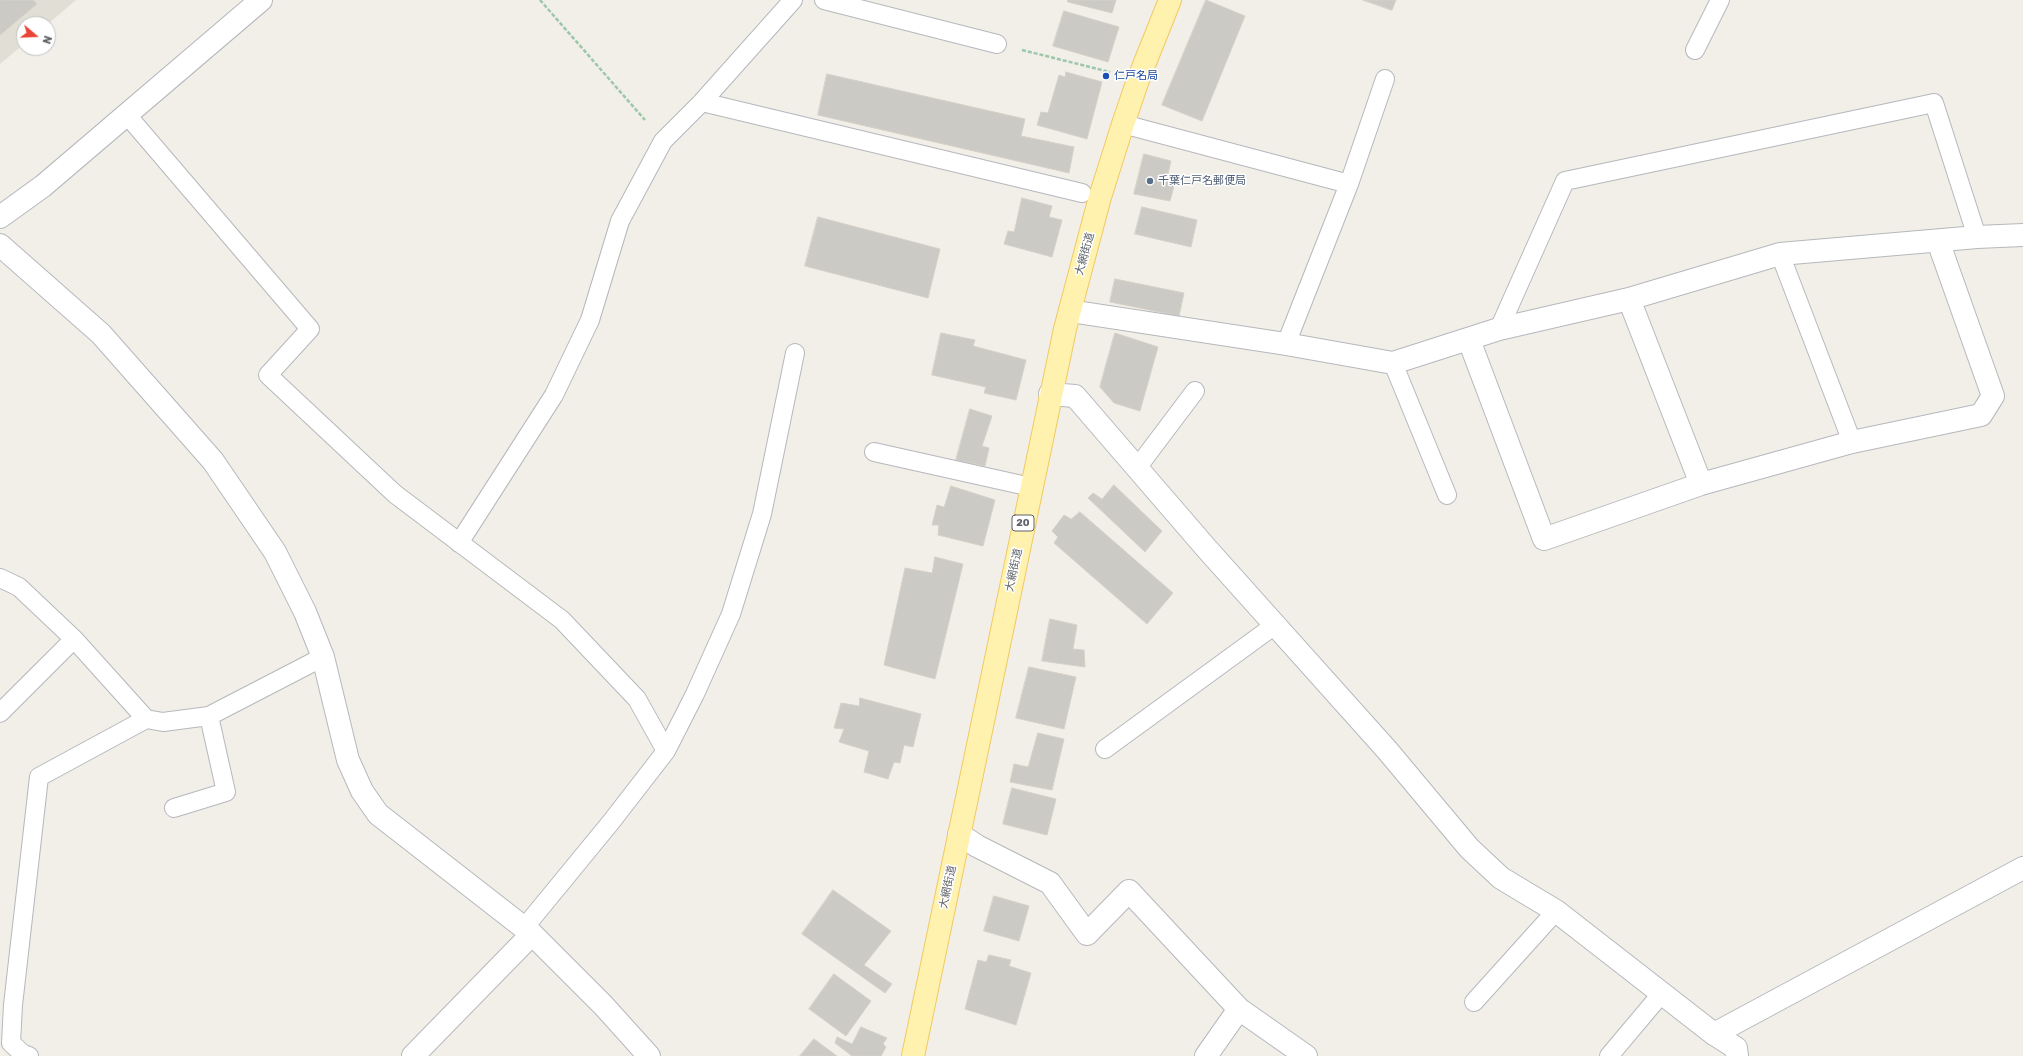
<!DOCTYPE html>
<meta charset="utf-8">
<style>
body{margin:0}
#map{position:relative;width:2023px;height:1056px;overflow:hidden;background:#f1efe8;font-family:Rubik,sans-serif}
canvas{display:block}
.north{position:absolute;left:16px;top:16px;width:40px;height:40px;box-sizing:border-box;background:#fff;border:1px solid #bfc1c3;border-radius:50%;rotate:109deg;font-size:11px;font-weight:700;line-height:16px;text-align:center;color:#5f6368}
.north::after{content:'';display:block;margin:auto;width:14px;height:18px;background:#ea4335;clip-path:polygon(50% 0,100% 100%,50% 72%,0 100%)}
</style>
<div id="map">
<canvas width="2023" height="1056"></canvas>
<div class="north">N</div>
</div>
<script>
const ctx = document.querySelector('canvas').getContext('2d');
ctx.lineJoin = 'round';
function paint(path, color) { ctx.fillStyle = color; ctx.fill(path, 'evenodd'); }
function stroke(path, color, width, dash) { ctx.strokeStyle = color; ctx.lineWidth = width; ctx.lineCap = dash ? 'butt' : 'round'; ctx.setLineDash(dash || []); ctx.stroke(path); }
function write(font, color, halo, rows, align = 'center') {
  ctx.font = font + ' Rubik,"Noto Sans JP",sans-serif'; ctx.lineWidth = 3; ctx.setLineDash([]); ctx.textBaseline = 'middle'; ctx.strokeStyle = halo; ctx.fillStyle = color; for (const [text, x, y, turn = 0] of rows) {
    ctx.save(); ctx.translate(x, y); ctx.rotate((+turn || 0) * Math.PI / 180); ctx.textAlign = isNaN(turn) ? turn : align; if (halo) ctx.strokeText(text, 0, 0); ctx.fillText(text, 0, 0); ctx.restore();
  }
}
const education = new Path2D(`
 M0 0H76L48 24H24V44L0 64Z`);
const building = new Path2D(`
 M0 0H33L37 4 0 35Z
 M1068 0H1116L1112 13 1068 2Z
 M1206 0 1245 16 1202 121 1162 105Z
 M1363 0H1396L1392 10Z
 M1064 11 1119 27 1108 62 1053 46Z
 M1066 72 1102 82 1087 139 1037 125 1041 112 1048 113 1059 75 1065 77Z
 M827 74 1025 119 1021 136 1074 147 1069 173 818 115Z
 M1144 154 1171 161 1167 178 1176 179 1170 201 1134 194Z
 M1022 198 1052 206 1049 217 1062 220 1052 257 1004 244 1008 231 1014 232Z
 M1142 207 1197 220 1191 247 1135 234Z
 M818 217 940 249 928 298 805 266Z
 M1115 279 1184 293 1179 316 1110 302Z
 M941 333 975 340 973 346 1026 360 1016 400 984 393 986 387 932 375Z
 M1115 333 1158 347 1140 411 1114 403 1100 387Z
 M970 409 992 416 982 446 989 448 985 466 956 460Z
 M1114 485 1162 531 1145 552 1088 498 1093 493 1102 499Z
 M951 486 995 500 983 546 938 535 939 525H932L937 505 944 507Z
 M1080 512 1173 593 1147 624 1054 543 1058 537 1052 531 1064 515 1071 519Z
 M935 557 963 564 935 679 884 665 905 568 932 573Z
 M1050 619 1077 625 1073 649 1084 650 1085 667 1042 661Z
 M1029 667 1076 677 1064 729 1016 718Z
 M860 698 921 714 913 747 904 745 900 763 894 762 888 779 864 772 869 751 839 742 844 729 834 728 841 703 859 706Z
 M1038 733 1064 739 1052 790 1010 782 1014 764 1028 767Z
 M1012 788 1056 799 1047 835 1003 824Z
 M833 890 891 931 864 965 892 984 885 993 802 934Z
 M994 896 1029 906 1019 941 984 931Z
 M989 955 1011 960 1009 966 1031 973 1016 1025 965 1009 978 960 986 962Z
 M834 974 871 1001 846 1036 809 1009Z
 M861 1027 887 1038 883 1044 886 1047 881 1056H852L835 1043 837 1037 852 1044Z
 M814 1039 837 1056H800Z`);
const path = new Path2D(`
 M540 0 645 120
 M1022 50 1110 72`);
const service = new Path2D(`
 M824 0 997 44
 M1695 50 1720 0
 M702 102 1082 193
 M127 115 310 329 268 375 395 494 562 620 637 699 666 751
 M1123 124 1349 184
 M1780 254 1852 442
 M1499 329 1565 181 1934 103 1977 237
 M1286 344 1349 184 1385 79
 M1393 363 1447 495
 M874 452 1031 487
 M1137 468 1195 391
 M459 543 554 395 590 320 620 221 663 141 702 102 793 0
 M0 578 19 587 74 639 146 719 163 722 209 716 323 657
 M0 713 74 639
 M1105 749 1275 625
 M174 808 226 792 209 716
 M524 928 611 822 666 751 695 694 731 614 762 514 795 353
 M1474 1002 1556 911
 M29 1056 23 1054 11 1043 13 1005 39 777 146 719
 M1609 1056 1662 993`);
const minor = new Path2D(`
 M0 217 43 186 261 0
 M0 245 101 334 213 461 275 552 305 612 323 657 348 760 362 791 378 814 532 934 603 1005 649 1056
 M1629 299 1701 484
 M1070 311 1286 344 1393 363 1499 329 1629 299 1780 254 1977 237 2023 235
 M1469 340 1544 539 1701 484 1852 442 1981 415 1993 396 1938 241
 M1050 394 1075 396 1207 549 1387 750 1469 848 1501 878 1556 911 1714 1034 1736 1048 1737 1056
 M959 834 977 846 1050 883 1087 934 1129 891 1239 1009 1306 1056
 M1714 1034 2023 868
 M413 1056 532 934
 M1206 1056 1239 1009`);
const primary = new Path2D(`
 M913 1056 1065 329 1100 197 1123 124 1138 80 1170 0`);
const markers = [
 [1106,76,4,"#1a4fb4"],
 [1150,181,4,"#5c6f8a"]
];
const shields = [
 [1023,523,22]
];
const shieldNames = [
 ["20",1023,523]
];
const transitNames = [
 ["仁戸名局",1114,76]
];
const serviceNames = [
 ["千葉仁戸名郵便局",1158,181]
];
const streetNames = [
 ["大網街道",1085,254,-75],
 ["大網街道",1014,570,-78],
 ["大網街道",948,887,-78]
];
paint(education, '#e1ded6');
paint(building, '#cccac5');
stroke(building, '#d6d1c6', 1);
stroke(service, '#b5b8bc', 20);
stroke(minor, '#b5b8bc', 24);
stroke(primary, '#f2c960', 24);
stroke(path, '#9cc7a9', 2.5, [4, 2]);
stroke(service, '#fff', 18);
stroke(minor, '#fff', 22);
stroke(primary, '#fff2af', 22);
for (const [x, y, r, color] of markers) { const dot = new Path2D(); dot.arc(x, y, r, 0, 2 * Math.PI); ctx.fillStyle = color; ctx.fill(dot); stroke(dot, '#fff', 1.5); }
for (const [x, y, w] of shields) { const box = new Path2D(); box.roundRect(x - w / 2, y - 8, w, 16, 3); ctx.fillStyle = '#fff'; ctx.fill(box); stroke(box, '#5f6368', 1); }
write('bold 10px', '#5f6368', null, shieldNames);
write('11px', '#164399', '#fff', transitNames, 'left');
write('11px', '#4e5e75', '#fff', serviceNames, 'left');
write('11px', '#5f6368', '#fff', streetNames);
</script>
